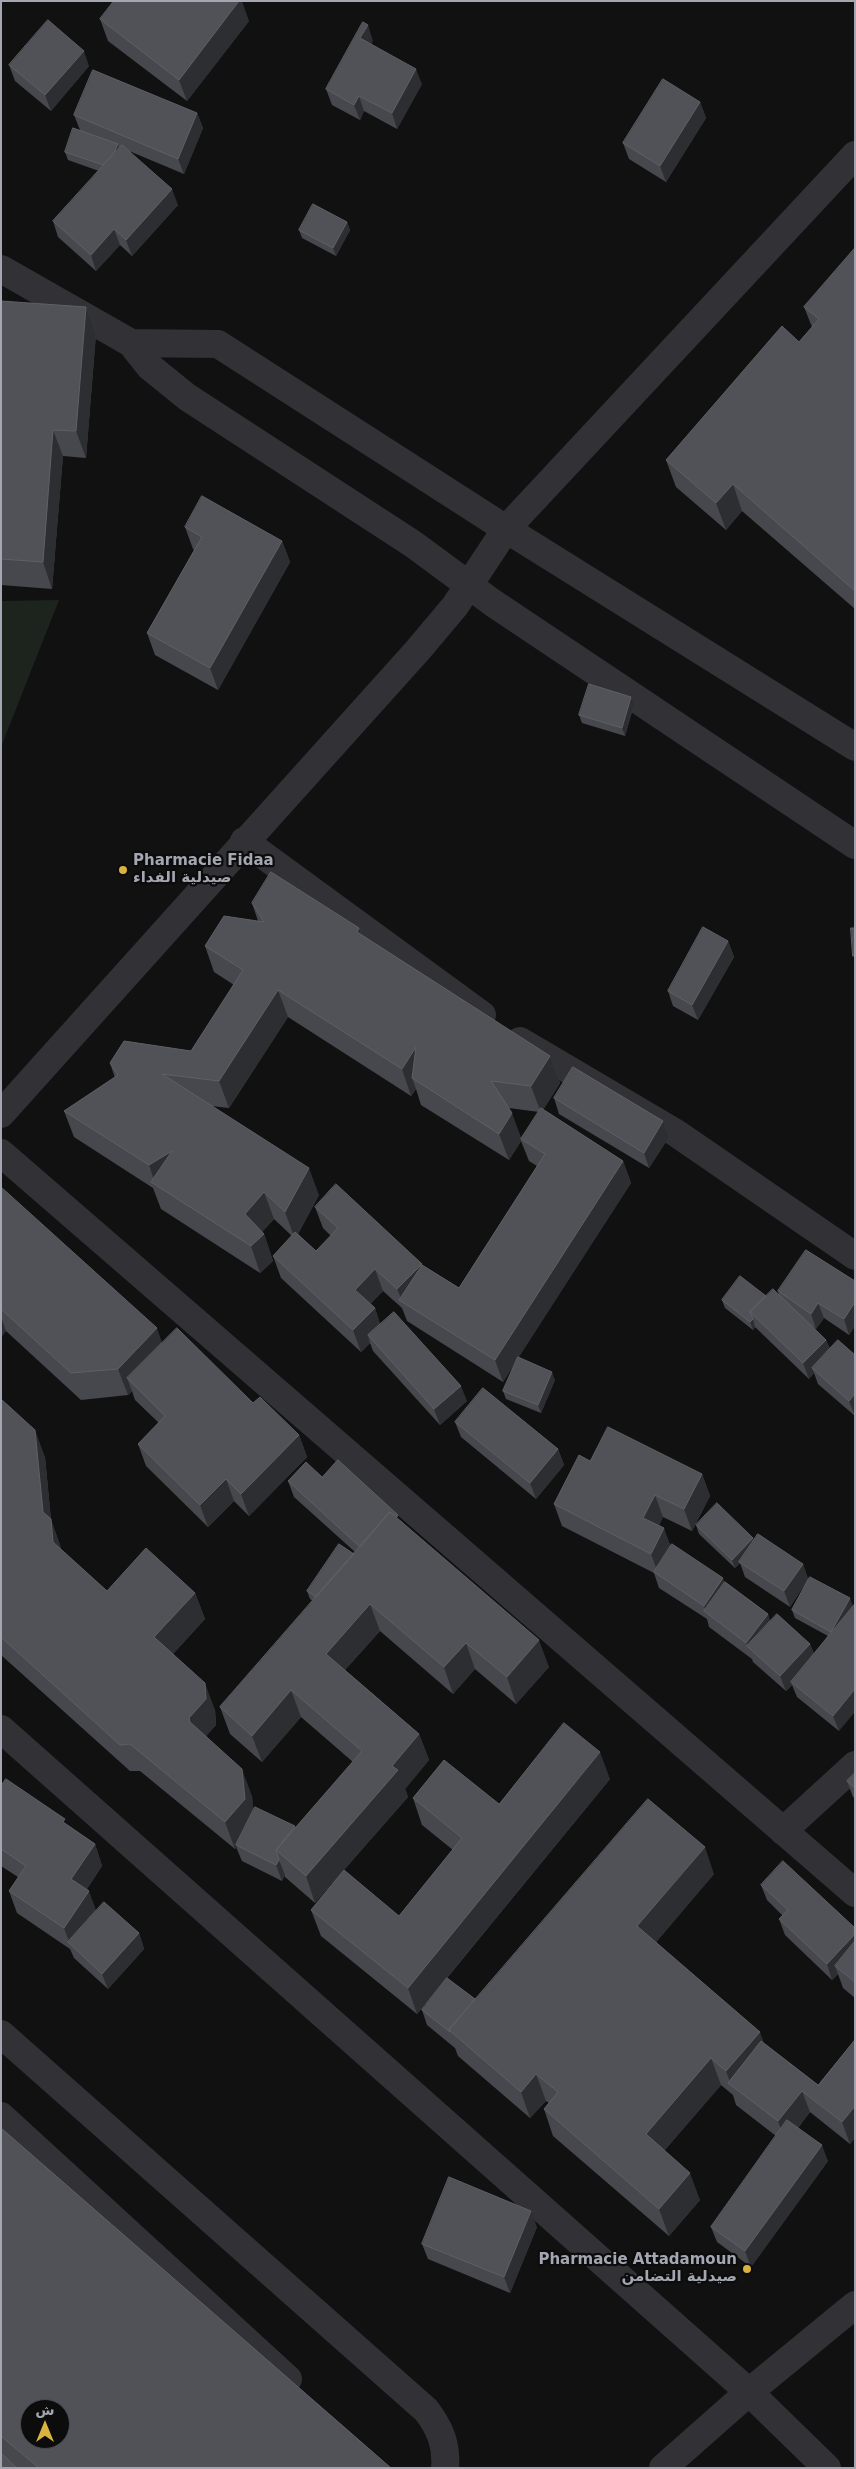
<!DOCTYPE html>
<meta charset="utf-8">
<style>
body{margin:0}
#map{position:relative;width:856px;height:2469px;overflow:hidden;background:#111112;font-family:"DejaVu Sans","Noto Sans Arabic",sans-serif}
canvas{display:block}
.frame{position:absolute;inset:0;border:2px solid #a4a7b1;pointer-events:none}
.north{position:absolute;left:20px;top:2399px;width:50px;height:50px;box-sizing:border-box;background:#0c0c0d;border:1px solid #494a4f;border-radius:50%;rotate:0deg;font-size:14px;font-weight:700;line-height:20px;text-align:center;color:#a4a7b1}
.north::after{content:'';display:block;margin:auto;width:18px;height:22px;background:#dab240;clip-path:polygon(50% 0,100% 100%,50% 72%,0 100%)}
</style>
<div id="map">
<canvas width="856" height="2469"></canvas>
<div class="frame"></div>
<div class="north">ش</div>
</div>
<script>
const ctx = document.querySelector('canvas').getContext('2d');
ctx.lineJoin = 'round';
function paint(path, color) { ctx.fillStyle = color; ctx.fill(path, 'evenodd'); }
function stroke(path, color, width, dash) { ctx.strokeStyle = color; ctx.lineWidth = width; ctx.lineCap = dash ? 'butt' : 'round'; ctx.setLineDash(dash || []); ctx.stroke(path); }
function write(font, color, halo, rows, align = 'center') {
  ctx.font = font + ' "DejaVu Sans","Noto Sans Arabic",sans-serif'; ctx.lineWidth = 4.5; ctx.setLineDash([]); ctx.textBaseline = 'middle'; ctx.strokeStyle = halo; ctx.fillStyle = color; for (const [text, x, y, turn = 0] of rows) {
    ctx.save(); ctx.translate(x, y); ctx.rotate((+turn || 0) * Math.PI / 180); ctx.textAlign = isNaN(turn) ? turn : align; if (halo) ctx.strokeText(text, 0, 0); ctx.fillText(text, 0, 0); ctx.restore();
  }
}
const green = new Path2D(`
 M59 600 1 747V601Z`);
const minor = new Path2D(`
 M1 269 131 343 150 367 187 397 413 544 493 603 855 845
 M131 343 218 344 506 529 855 747
 M244 841 482 1015
 M520 1041 676 1133 855 1256
 M1 1114 418 650 455 606 506 529 855 155
 M1 1153 855 1893
 M1 1729 749 2392 827 2468
 M783 1831 855 1765
 M1 2034 426 2410C440 2428 447 2445 445 2468
 M1 2116 288 2379
 M663 2468 749 2392 855 2305`);
const wall = new Path2D(`
 M100 19 249 21 187 101 108 41Z
 M373 41 371 44 422 84 397 129 364 111 360 120 332 105 326 89Z
 M9 65 89 66 51 111 15 81Z
 M700 102 706 118 666 182 629 159 623 143Z
 M197 113 203 128 184 174 129 151 178 205 132 256 120 245 96 271 58 237 53 221 99 171 68 160 65 152 80 130 74 115Z
 M347 222 350 230 336 256 302 238 299 230Z
 M855 248V609L742 511 726 530 676 487 666 460 799 342 812 327 804 307Z
 M1 301 86 307 96 334 86 458 63 456 52 589 1 585Z
 M185 527 282 541 290 562 218 690 155 655 147 633 194 550 193 549Z
 M634 705 625 736 582 723 579 715Z
 M252 903 359 928 362 935 550 1056 560 1083 543 1110 623 1161 631 1183 518 1357 555 1380 541 1413 506 1399 503 1391 516 1361 503 1382 407 1321 402 1308 383 1291 370 1304 375 1308 380 1324 467 1401 440 1425 373 1351 370 1343 361 1352 281 1278 273 1256 292 1236 274 1219 262 1232 264 1234 273 1261 260 1273 161 1209 153 1188 74 1137 64 1111 115 1078 110 1063 191 1051 234 985 214 972 205 946 258 921ZM288 1017 411 1096 416 1089 421 1105 509 1160 521 1141 529 1161 537 1166 459 1288 422 1265V1264L315 1207 323 1228 331 1236 316 1251 298 1234 319 1195 211 1106 229 1108ZM509 1108 539 1112 521 1139Z
 M728 941 734 957 698 1020 673 1006 668 991Z
 M554 1098 663 1121 669 1137 649 1168 559 1114Z
 M1 1187 162 1343 253 1403 299 1435 307 1457 249 1516 234 1501 208 1527 146 1466 138 1444 159 1423 135 1400 132 1391 128 1395 81 1400 6 1331 1 1337Z
 M855 1281V1326L849 1335 824 1318 816 1329 812 1326 826 1340 830 1349 838 1340 855 1416 818 1384 814 1373 809 1379 755 1327 753 1330 725 1308 722 1300 779 1295 778 1291Z
 M1 1399 45 1457 51 1520 60 1545 61 1550 107 1591 195 1593 205 1619 173 1654 215 1710 216 1725 206 1736 252 1796 253 1810 296 1827 353 1762 301 1717 262 1762 230 1734 220 1707 313 1601 310 1599 307 1591 355 1552 294 1497 288 1481 322 1477 400 1520 549 1667 516 1704 475 1669 453 1694 380 1631 345 1670 419 1734 429 1760 405 1789 408 1797 315 1903 285 1877V1875L282 1881 242 1861 236 1847 235 1849 140 1771H130L1 1655Z
 M455 1422 558 1449 564 1465 536 1499 461 1437Z
 M590 1461 702 1474 710 1496 692 1531 663 1517 659 1525 671 1546 725 1582 768 1614 770 1622 810 1644 814 1654 828 1636 795 1618 792 1610 807 1581 790 1607 745 1577 740 1563 735 1568 699 1534 696 1525 753 1538 754 1540 803 1564 808 1579 852 1606 839 1731 797 1697 792 1685 786 1691 753 1662 752 1659 709 1627 707 1619 659 1588 654 1573 562 1526 554 1504Z
 M855 1773V1798L853 1797 847 1781Z
 M610 1779 447 1978 475 1999 714 1874 656 1942 764 2043 818 2085 855 2040V2138L850 2144 810 2112 798 2128 828 2161 751 2267 717 2242 711 2227 776 2136 736 2105 733 2095 721 2085 664 2151 700 2200 669 2236 553 2136 544 2109 549 2103 546 2101 530 2118 458 2056 455 2048 427 2025 422 2010 447 1979 417 2014 321 1936 311 1910 399 1916 453 1850 422 1825 413 1798 499 1804Z
 M1 1786 67 1825 95 1844 102 1866 87 1889 96 1911 139 1933 144 1949 108 1989 74 1958 70 1949 17 1913 9 1891 18 1877 1 1866Z
 M761 1885 855 1928V1998L843 1988 838 1974 832 1980 785 1935 779 1919 783 1916 767 1900Z
 M1 2128 391 2468H17L10 2461 1 2468Z
 M537 2227 510 2293 428 2259 422 2244Z`);
const shadedWall = new Path2D(`
 M239 1H242L249 21 187 101 179 80Z
 M368 25 373 41 366 54 360 38Z
 M84 51 89 66 51 111 45 95Z
 M416 69 422 84 397 129 392 113Z
 M359 96 364 111 360 120 354 105Z
 M700 102 706 118 666 182 660 166Z
 M197 113 203 128 184 174 178 159Z
 M118 144 120 152 109 167Z
 M172 189 178 205 132 256 126 240Z
 M347 222 350 230 336 256 333 248Z
 M114 229 120 245 96 271 91 255Z
 M86 307 96 334 86 458 76 431Z
 M53 430 63 456 52 589 43 562Z
 M733 484 742 511 726 530 716 503Z
 M282 541 290 562 218 690 210 668Z
 M631 697 634 705 625 736 622 728Z
 M359 928 369 955 357 932Z
 M728 941 734 957 698 1020 692 1005Z
 M278 990 288 1017 229 1108 219 1081Z
 M416 1047 412 1078 416 1089 411 1096 402 1069Z
 M550 1056 560 1083 541 1113 531 1086Z
 M512 1113 522 1140 521 1139V1141L509 1160 499 1134Z
 M663 1121 669 1137 649 1168 644 1153Z
 M172 1151 156 1186 149 1165Z
 M623 1161 631 1183 503 1382 495 1360Z
 M309 1168 319 1195 295 1239 285 1212Z
 M264 1192 274 1219 255 1240 245 1214Z
 M264 1234 273 1261 260 1273 251 1246Z
 M422 1264 429 1285 402 1301 397 1289Z
 M375 1269 383 1291 363 1312 355 1290Z
 M855 1302V1326L849 1335 844 1319Z
 M818 1303 824 1318 816 1329 811 1314Z
 M375 1308 382 1330 368 1335 370 1343 361 1352 353 1330Z
 M1 1317 6 1331 1 1337Z
 M753 1319 755 1327 753 1330 750 1322Z
 M157 1328 166 1354 127 1378 132 1391 128 1395 118 1369Z
 M826 1340 832 1356 812 1368 814 1373 809 1379 803 1363Z
 M552 1372 555 1380 541 1413 538 1405Z
 M461 1386 467 1401 440 1425 434 1409Z
 M855 1394V1416L849 1401Z
 M35 1430 45 1457 51 1520 60 1545 63 1569 43 1512Z
 M299 1435 307 1457 249 1516 241 1494Z
 M558 1449 564 1465 536 1499 530 1483Z
 M702 1474 710 1496 692 1531 684 1509Z
 M226 1479 234 1501 208 1527 200 1505Z
 M655 1495 663 1517 651 1540 643 1518Z
 M664 1528 672 1550 659 1576 651 1554Z
 M753 1538 756 1546 739 1562 740 1563 735 1568 732 1560Z
 M803 1564 808 1579 790 1607 784 1591Z
 M723 1578 729 1593 707 1614 704 1606Z
 M195 1593 205 1619 164 1664 154 1637Z
 M850 1598 853 1606 834 1640 831 1632Z
 M370 1604 380 1631 336 1680 326 1654Z
 M768 1614 773 1630 748 1646 746 1643Z
 M539 1640 549 1667 516 1704 507 1677Z
 M466 1643 475 1669 453 1694 444 1667Z
 M810 1644 815 1659 791 1682 792 1685 786 1691 780 1676Z
 M205 1683 215 1710 216 1725 199 1744 190 1722 189 1718Z
 M855 1689V1712L839 1731 833 1716Z
 M291 1690 301 1717 262 1762 252 1736Z
 M419 1734 429 1760 405 1789 408 1797 315 1903 306 1876 392 1766Z
 M600 1752 610 1779 417 2014 408 1988Z
 M242 1769 252 1796 255 1826 235 1849 225 1822Z
 M95 1844 102 1866 79 1901 71 1879Z
 M705 1847 714 1874 647 1953 637 1926Z
 M279 1860 285 1875 282 1881 276 1865Z
 M89 1891 97 1913 70 1944 64 1928Z
 M139 1933 144 1949 108 1989 102 1974Z
 M855 1934V1956L835 1966 838 1974 832 1980 827 1964Z
 M760 2032 770 2059 731 2085 726 2071Z
 M711 2058 721 2085 655 2161 646 2134Z
 M536 2074 546 2101 530 2118 521 2092Z
 M802 2091 810 2112 786 2143 778 2121Z
 M855 2106V2138L850 2144 842 2122Z
 M822 2145 828 2161 751 2267 745 2251Z
 M690 2173 700 2200 669 2236 659 2209Z
 M531 2211 537 2227 510 2293 504 2277Z`);
const building = new Path2D(`
 M114 1H239L179 80 100 19Z
 M48 20 84 51 45 95 9 65Z
 M363 22 368 25 360 38 416 69 392 113 359 96 354 105 326 89Z
 M93 70 197 113 178 159 74 115Z
 M663 79 700 102 660 166 623 143Z
 M73 128 118 144 114 153 103 165 65 152Z
 M122 145 172 189 126 240 114 229 91 255 53 221Z
 M313 204 347 222 333 248 299 230Z
 M855 248V591L733 484 716 503 666 460 782 326 799 342 819 319 804 307Z
 M1 301 86 307 76 431 53 430 43 562 1 559Z
 M202 496 282 541 210 668 147 633 202 537 185 527Z
 M589 684 631 697 622 728 579 715Z
 M271 872 359 928 357 932 550 1056 531 1086 491 1081 512 1113 499 1134 412 1078 416 1047 402 1069 278 990 219 1081 162 1074 309 1168 285 1212 264 1192 245 1214 264 1234 251 1246 151 1182 172 1151 149 1165 64 1111 118 1075 110 1063 124 1041 191 1051 243 970 205 946 224 916 264 922 252 903Z
 M703 927 728 941 692 1005 668 991Z
 M851 928H855V956H853Z
 M573 1067 663 1121 644 1153 554 1098Z
 M541 1108 623 1161 495 1360 399 1300 422 1265 459 1288 545 1154 521 1139Z
 M336 1184 422 1264 397 1289 375 1269 355 1290 375 1308 353 1330 273 1256 295 1232 316 1251 338 1228 315 1207Z
 M1 1187 157 1328 118 1369 71 1373 1 1309Z
 M806 1250 855 1281V1302L844 1319 818 1303 811 1314 778 1291Z
 M740 1276 766 1296 750 1312 753 1319 750 1322 722 1300Z
 M773 1289 826 1340 803 1363 750 1312Z
 M394 1312 461 1386 434 1409 368 1335Z
 M177 1328 253 1403 260 1397 299 1435 241 1494 226 1479 200 1505 138 1444 165 1416 127 1378Z
 M838 1340 855 1355V1394L849 1401 812 1368Z
 M518 1357 552 1372 538 1405 503 1391Z
 M483 1388 558 1449 530 1483 455 1422Z
 M1 1399 35 1430 43 1512 51 1519 53 1542 107 1591 146 1548 195 1593 154 1637 205 1683 206 1699 189 1718 190 1722 242 1769 245 1799 225 1822 130 1744 120 1745 1 1637Z
 M608 1427 702 1474 684 1509 655 1495 643 1518 664 1528 651 1554 554 1504 579 1455 590 1461Z
 M338 1460 398 1515 397 1517 390 1512 360 1547 288 1481 306 1462 322 1477Z
 M717 1503 753 1538 732 1560 696 1525Z
 M390 1512 539 1640 507 1677 466 1643 444 1667 370 1604 326 1654 419 1734 392 1766 398 1770 306 1876 276 1850 362 1751 291 1690 252 1736 220 1707Z
 M758 1534 803 1564 784 1591 739 1562Z
 M339 1544 354 1554 316 1597 307 1591Z
 M672 1544 723 1578 704 1606 654 1572Z
 M810 1577 850 1598 831 1632 792 1610Z
 M725 1582 768 1614 746 1643 704 1611Z
 M855 1604V1689L833 1716 791 1682Z
 M777 1614 810 1644 780 1676 747 1646Z
 M564 1723 600 1752 408 1988 311 1910 344 1870 399 1916 462 1838 413 1798 444 1760 499 1804Z
 M855 1773V1788L847 1781Z
 M6 1779 65 1819 63 1822 95 1844 71 1879 89 1891 64 1928 9 1891 26 1866 1 1849V1786Z
 M648 1799 705 1847 637 1926 760 2032 726 2071 711 2058 646 2134 690 2173 659 2209 544 2109 558 2092 536 2074 521 2092 449 2030Z
 M255 1807 295 1826 276 1850 279 1860 276 1865 236 1845Z
 M783 1861 855 1928V1934L827 1964 779 1919 788 1910 761 1885Z
 M104 1902 139 1933 102 1974 68 1942Z
 M855 1941V1982L835 1966Z
 M447 1978 475 1999 449 2030 450 2032 422 2010Z
 M855 2040V2106L842 2122 802 2091 778 2121 728 2083 761 2041 818 2085Z
 M787 2120 822 2145 745 2251 711 2227Z
 M1 2128 391 2468H39L1 2436ZM30 2409H60V2439H30Z
 M449 2177 531 2211 504 2277 422 2244Z
 M1 2453 17 2468H1Z`);
const markers = [
 [123,870,5,"#dab240"],
 [747,2269,5,"#dab240"]
];
const poiNames = [
 ["Pharmacie Fidaa",133,861],
 ["صيدلية الفداء",133,878],
 ["Pharmacie Attadamoun",737,2260,"right"],
 ["صيدلية التضامن",737,2277,"right"]
];
paint(green, '#1d241e');
stroke(minor, '#323236', 28);
paint(wall, '#47484d');
paint(shadedWall, '#2d2e31');
paint(building, '#515257');
stroke(building, '#5e6065', 1);
for (const [x, y, r, color] of markers) { const dot = new Path2D(); dot.arc(x, y, r, 0, 2 * Math.PI); ctx.fillStyle = color; ctx.fill(dot); stroke(dot, '#0c0c0d', 2); }
write('bold 15px', '#a4a7b1', '#0c0c0d', poiNames, 'left');
</script>
